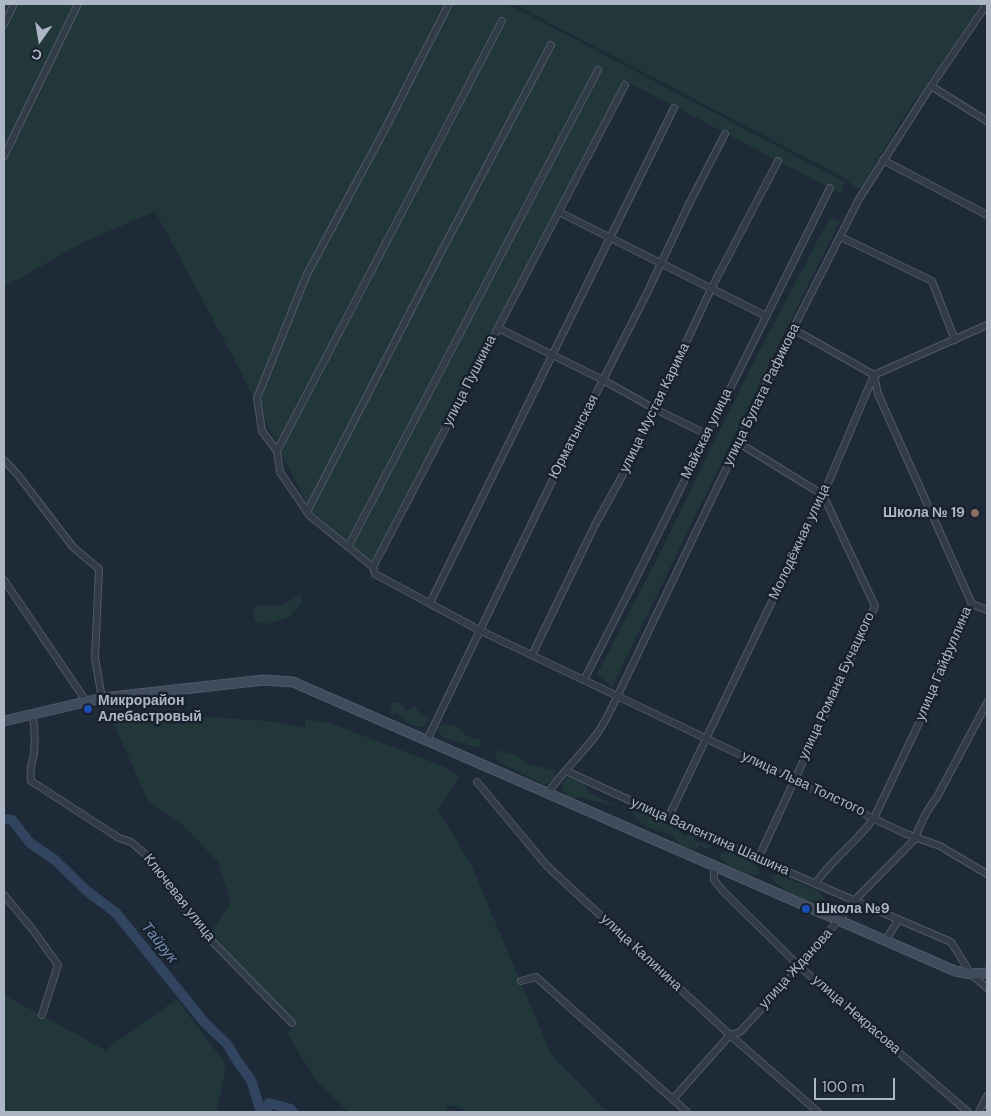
<!DOCTYPE html>
<meta charset="utf-8">
<style>
body{margin:0}
#map{position:relative;width:991px;height:1116px;overflow:hidden;background:#1f2a38;font-family:"DM Sans",sans-serif}
canvas{display:block}
.frame{position:absolute;inset:0;border:5px solid #acb6c5;pointer-events:none}
.north{position:absolute;left:15px;top:15px;width:50px;height:50px;-webkit-text-stroke:4px #18212d;paint-order:stroke;rotate:193deg;font-size:14px;font-weight:700;line-height:20px;text-align:center;color:#acb6c5}
.north::after{content:'';display:block;margin:auto;width:18px;height:22px;background:#acb6c5;clip-path:polygon(50% 0,100% 100%,50% 72%,0 100%)}
.scale{position:absolute;left:814px;top:1078px;width:81px;height:22px;box-sizing:border-box;border:2px solid #acb6c5;border-top:0;padding-left:6px;font-size:15px;line-height:18px;white-space:nowrap;color:#acb6c5;-webkit-text-stroke:4px #18212d;paint-order:stroke}
</style>
<div id="map">
<canvas width="991" height="1116"></canvas>
<div class="frame"></div>
<div class="north">С</div>
<div class="scale">100 m</div>
</div>
<script>
const ctx = document.querySelector('canvas').getContext('2d');
ctx.lineJoin = 'round';
function paint(path, color) { ctx.fillStyle = color; ctx.fill(path, 'evenodd'); }
function stroke(path, color, width, dash) { ctx.strokeStyle = color; ctx.lineWidth = width; ctx.lineCap = dash ? 'butt' : 'round'; ctx.setLineDash(dash || []); ctx.stroke(path); }
function write(font, color, halo, rows, align = 'center') {
  ctx.font = font + ' "DM Sans",sans-serif'; ctx.lineWidth = 5; ctx.setLineDash([]); ctx.textBaseline = 'middle'; ctx.strokeStyle = halo; ctx.fillStyle = color; for (const [text, x, y, turn = 0] of rows) {
    ctx.save(); ctx.translate(x, y); ctx.rotate((+turn || 0) * Math.PI / 180); ctx.textAlign = isNaN(turn) ? turn : align; if (halo) ctx.strokeText(text, 0, 0); ctx.fillText(text, 0, 0); ctx.restore();
  }
}
const green = new Path2D(`
 M4 4H508L845 182 841 194 626 81 376 563 339 537 310 510 233 357 155 211 80 244 4 287Z
 M514 4H982L905 115 860 189 849 183 861 162 850 181Z
 M830 217 840 221 800 301 612 687 597 674 659 555 749 371Z
 M300 595 303 602 288 617 269 624 254 621V606H281Z
 M392 702 400 703 406 711 415 706 420 714 430 719 423 727C413 727 404 722 398 713L389 715Z
 M149 714 184 725 188 716 271 721 305 728V719L330 723 445 767 459 777 438 810 470 862 551 1054 607 1112H470L449 1105 444 1112H349L318 1083 287 1034 294 1025 209 935 231 902 218 862 185 827 148 801 110 715Z
 M440 725 456 726 467 736 480 740V746L475 747 443 737 436 729Z
 M493 750 515 754 529 764 555 771V776L552 782 544 785 498 761Z
 M565 778H571L585 785 590 793 618 807 580 797 572 798 566 794 562 788V783Z
 M632 812 643 813 675 826 685 836 688 833 694 835V841L714 846 705 849 700 845 694 850 679 844 672 835C653 829 644 829 632 812Z
 M729 851 755 864 760 870 759 875C748 874 721 867 720 855L724 852Z
 M773 874 779 875 818 891 826 901 824 907C809 900 777 890 770 876Z
 M6 996 105 1050 177 999 226 1065 217 1112H4V997Z`);
const river = new Path2D(`
 M4 819 12 820 30 843 55 860 87 891 116 913 205 1023 227 1044 238 1062 251 1080 261 1112
 M266 1112 269 1103 291 1109 293 1112`);
const street = new Path2D(`
 M4 24 14 4
 M625 85 373 567 375 574 479 630 904 833 940 846 987 874
 M931 86 987 121
 M4 156 78 4
 M883 160 987 215
 M559 212 766 316
 M841 237 932 281 955 340
 M498 328 603 380 655 409 708 435
 M793 329 874 375 878 394 972 604 928 704 874 818C857 842 832 859 815 884
 M739 443 823 495 875 606 758 859
 M277 451 262 431 257 398 307 274 384 131 449 4
 M4 460 18 475 73 547 99 569 95 658 102 698
 M307 512 439 256 551 45
 M348 547 598 70
 M373 567 310 516 280 472 277 451 502 21
 M4 580 86 701
 M430 603 674 108
 M972 604 987 610
 M532 655 596 523 620 480 655 409 711 289 778 161
 M584 680 639 572 830 188
 M32 714C35 726 35 741 34 753 32 764 29 770 31 781L119 838 131 842 151 859 174 895 206 935 292 1023
 M427 740 557 471 647 293 690 202 725 134
 M566 771 758 859 951 942 971 974 987 988
 M477 782 547 866 730 1035 818 1112
 M548 793C562 772 581 755 596 735 605 723 611 709 617 697L793 329 859 199 931 86 987 4
 M668 818 823 495 874 375 987 325
 M714 866V880L723 891 800 967 968 1112
 M4 895 33 930 58 965 42 1015
 M886 940 898 920
 M521 981 536 977 687 1112
 M673 1099 730 1035 740 1032 800 967 854 901 915 839C920 823 927 810 937 797L987 703
 M979 1112 987 1096`);
const secondary = new Path2D(`
 M4 721 102 698 264 680 293 682 955 971 971 974 987 973`);
const markers = [
 [975,513,5,"#8d6e63"],
 [88,709,5,"#1a4fb4"],
 [806,909,5,"#1a4fb4"]
];
const streetNames = [
 ["улица Пушкина",470,381,-63],
 ["улица Булата Рафикова",762,395,-64],
 ["улица Мустая Карима",655,408,-64],
 ["Майская улица",707,434,-64],
 ["Юрматынская",574,437,-63],
 ["Молодёжная улица",800,542,-65],
 ["улица Гайфуллина",944,664,-67],
 ["улица Романа Бучацкого",837,686,-65],
 ["улица Льва Толстого",803,784,25],
 ["улица Валентина Шашина",710,837,24],
 ["Ключевая улица",179,898,52],
 ["улица Калинина",641,953,43],
 ["улица Жданова",796,969,-48],
 ["улица Некрасова",856,1015,41]
];
const poiNames = [
 ["Школа № 19",965,513,"right"],
 ["Микрорайон",98,701],
 ["Алебастровый",98,717],
 ["Школа №9",816,909]
];
const waterNames = [
 ["Тайрук",159,943,51]
];
paint(green, '#213739');
stroke(river, '#314560', 10);
stroke(street, '#505966', 8);
stroke(secondary, '#505966', 11);
stroke(street, '#323c48', 6);
stroke(secondary, '#404b5b', 9);
for (const [x, y, r, color] of markers) { const dot = new Path2D(); dot.arc(x, y, r, 0, 2 * Math.PI); ctx.fillStyle = color; ctx.fill(dot); stroke(dot, '#18212d', 2); }
write('14px', '#acb6c5', '#18212d', streetNames);
write('bold 14px', '#acb6c5', '#18212d', poiNames, 'left');
write('italic 15px', '#738eb0', '#18212d', waterNames);
</script>
